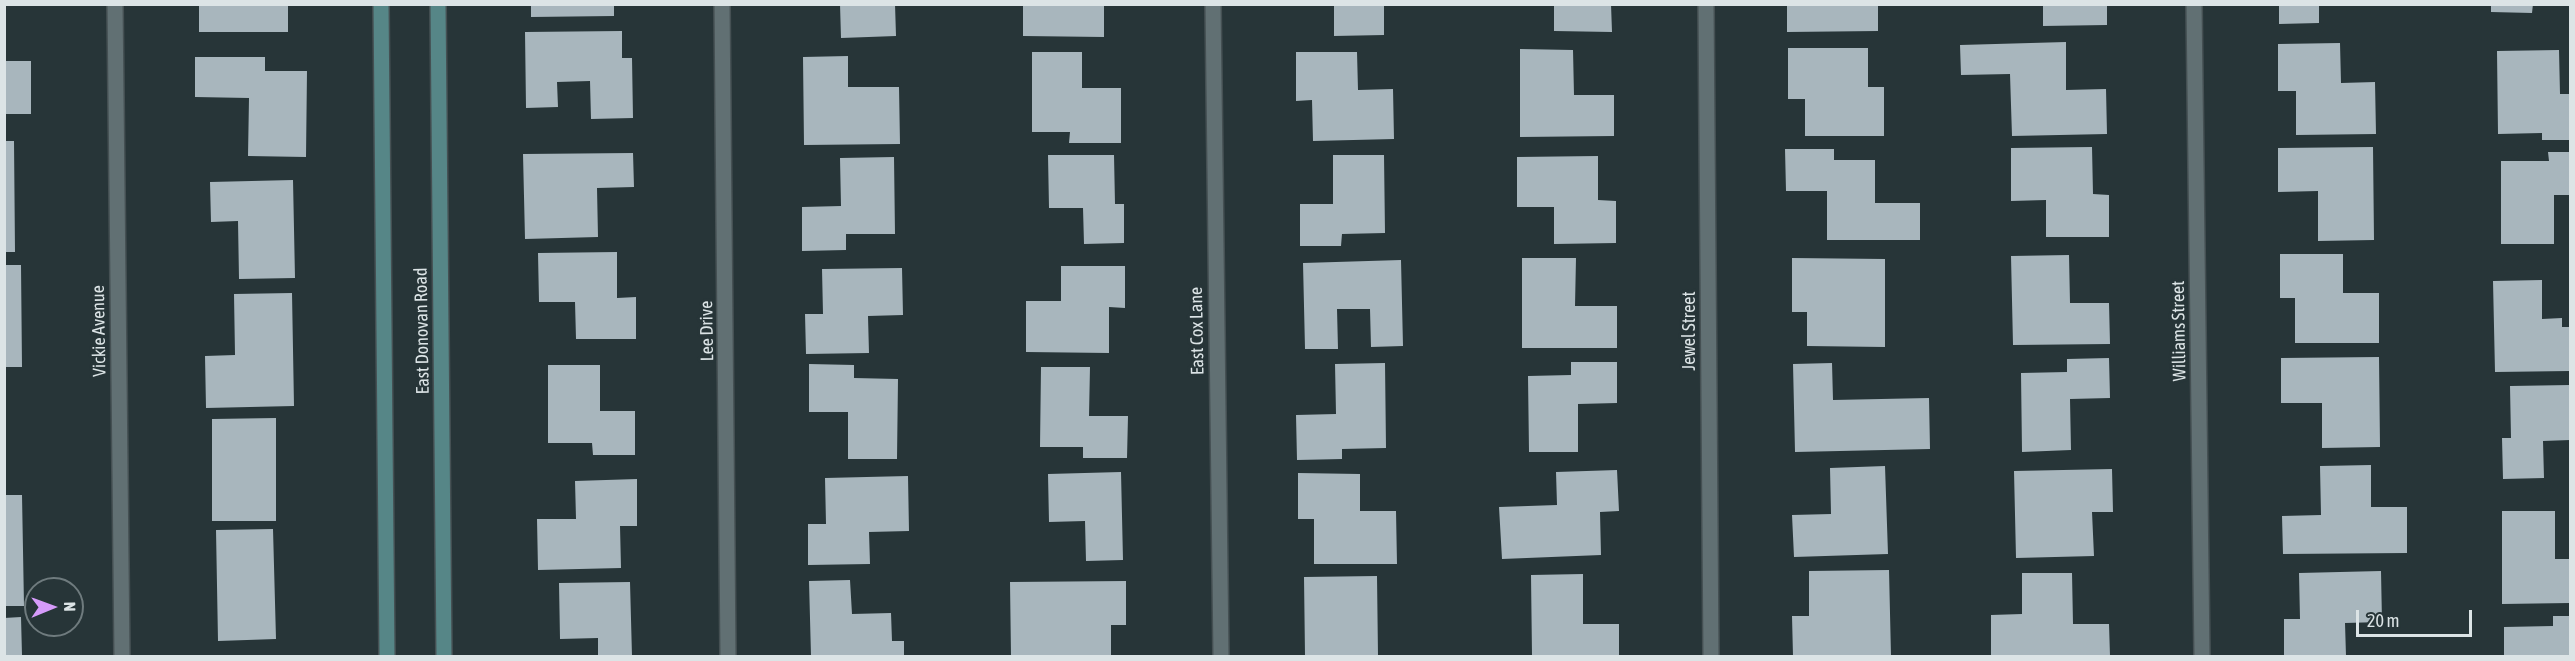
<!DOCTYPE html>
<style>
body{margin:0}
#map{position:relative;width:2575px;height:661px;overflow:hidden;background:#273538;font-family:"Asap Condensed",sans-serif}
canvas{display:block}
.frame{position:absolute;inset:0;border:6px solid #dce4e6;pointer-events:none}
.north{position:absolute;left:24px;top:577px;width:60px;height:60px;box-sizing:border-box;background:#273538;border:2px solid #6f7b7e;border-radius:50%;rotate:89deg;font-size:16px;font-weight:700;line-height:24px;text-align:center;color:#dce4e6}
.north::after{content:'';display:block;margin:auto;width:21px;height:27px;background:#d69bfa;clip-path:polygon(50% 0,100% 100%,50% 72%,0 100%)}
.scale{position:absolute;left:2356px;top:610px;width:116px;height:27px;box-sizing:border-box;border:3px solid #dce4e6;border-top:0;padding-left:8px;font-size:18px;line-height:21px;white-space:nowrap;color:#dce4e6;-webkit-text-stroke:4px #273538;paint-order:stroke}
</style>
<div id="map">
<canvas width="2575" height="661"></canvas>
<div class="frame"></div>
<div class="north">N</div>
<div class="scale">20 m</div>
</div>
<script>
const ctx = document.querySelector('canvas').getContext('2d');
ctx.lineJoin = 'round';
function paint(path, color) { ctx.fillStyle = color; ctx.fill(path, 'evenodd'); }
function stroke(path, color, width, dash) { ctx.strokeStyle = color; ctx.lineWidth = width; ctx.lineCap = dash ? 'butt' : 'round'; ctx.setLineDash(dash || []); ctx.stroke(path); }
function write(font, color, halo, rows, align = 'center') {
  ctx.font = font + ' "Asap Condensed",sans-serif'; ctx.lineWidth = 6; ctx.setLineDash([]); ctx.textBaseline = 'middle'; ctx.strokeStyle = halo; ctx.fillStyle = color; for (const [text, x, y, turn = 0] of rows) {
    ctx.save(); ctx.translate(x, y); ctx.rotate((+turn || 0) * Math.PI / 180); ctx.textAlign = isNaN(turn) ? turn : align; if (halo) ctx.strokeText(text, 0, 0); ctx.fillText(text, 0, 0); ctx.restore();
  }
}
const building = new Path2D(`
 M199 4H288V32H199Z
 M840 4H895L896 36 841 38Z
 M1023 4H1104V37L1023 36Z
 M1334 4H1384V35L1334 36Z
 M1554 4H1611L1612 32 1554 31Z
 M1787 4H1878V31L1787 32Z
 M2043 4H2107V25L2043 26Z
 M2279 4H2319V23L2279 24Z
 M2491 4H2533L2532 13 2491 12Z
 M531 5H614V16L531 17Z
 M622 31V58H632L633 118 591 119 590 81 557 82 558 107 526 108 525 32Z
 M2066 42V90L2106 89 2107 134 2012 136 2010 74 1961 75 1960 45Z
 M2340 43 2341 83 2375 82 2376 134 2296 135V91H2278V44Z
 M1788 48H1868V87H1884V136H1805V99H1788Z
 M1520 49 1573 50 1574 95H1614V136L1520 137Z
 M2559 50 2560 94H2570V140H2542V133L2498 134 2497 51Z
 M1032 52H1082V88H1121V143H1069L1070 132H1032Z
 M1296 52H1357L1358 90 1393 89 1394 139 1313 141 1312 100 1296 101Z
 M848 56V87H899L900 144 804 145 803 57Z
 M195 57H265V71H307L306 157 248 156 249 98 195 97Z
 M4 61H31V114H4Z
 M4 141H14L15 252H4Z
 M2092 147 2093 194 2109 195V237H2046V200L2011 201V148Z
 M2373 147 2374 240 2318 241V191L2278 192V148Z
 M1785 149H1834V160H1875V203H1920V240H1827V191H1786Z
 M2548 152H2570V195H2554V244H2501V161H2549Z
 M633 153 634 187 597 188 598 237 525 239 523 154Z
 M1048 155H1114L1115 204H1124V243L1084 244 1083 208H1049Z
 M1333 155H1384L1385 233 1342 234 1341 246H1300V204H1333Z
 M1598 156V200L1616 201V243L1554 244V207H1517V157Z
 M894 157 895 234H846V250L802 251V207L841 206 840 158Z
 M293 180 295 278 239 279 238 221 211 222 210 182Z
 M617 252V298L636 297V339H576L575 302H539L538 253Z
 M2280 254H2343V293H2379V343H2295V298H2280Z
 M2069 255 2070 303H2109L2110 344 2013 345 2011 256Z
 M1522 258H1576L1575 306H1617V348H1522Z
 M1792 258 1885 259V347L1807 346V312H1792Z
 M1401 260 1403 346 1371 347 1370 309H1337L1338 349H1305L1303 263Z
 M4 265H21L22 367H4Z
 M1061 266H1125V308L1109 307V353L1026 352V301H1061Z
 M902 268 903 315 868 316 869 353 806 354 805 314H823L822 269Z
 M2542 280V319L2562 318V327H2570V371L2495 372 2493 281Z
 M292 293 294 406 206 408 205 356 235 355 234 294Z
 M2379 357 2380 447 2322 448V403H2281V358Z
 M2109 358 2110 398 2070 399 2071 450 2022 452 2021 373 2067 372V359Z
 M1571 362H1617V403L1578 404V452H1529L1528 376 1571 375Z
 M1385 363 1386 448 1342 449V459L1297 460 1296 415 1336 414 1335 364Z
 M1832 363 1833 400 1929 398 1930 449 1795 452 1793 364Z
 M809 364 854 365V378L898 379 897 459H848V412H809Z
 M548 365H600V411H635V455H593L592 443H548Z
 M1041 367H1090L1089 416H1128L1127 458H1083V447H1040Z
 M2570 385V440L2543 441 2544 478 2503 479 2502 438H2511L2510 386Z
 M276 418V521H212V419Z
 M2371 465V507H2407V553L2283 554 2282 516 2321 515 2320 466Z
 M1885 466 1888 554 1794 557 1792 515 1831 514 1830 468Z
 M2112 469 2113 512H2092L2094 556 2016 558 2014 471Z
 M1617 470 1619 511 1600 512 1601 555 1502 559 1499 507 1557 505 1556 472Z
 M1121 472 1123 560 1086 561 1085 521 1049 522 1048 474Z
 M1298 473 1360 474V511H1396L1397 564H1314V519H1298Z
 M908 476 909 531 869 532 870 564 808 565V524H826L825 478Z
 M637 479V526H620L621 568 538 570 537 519H576L575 481Z
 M4 495H22L24 606H4Z
 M2502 511H2555V559H2570V603L2502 604Z
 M273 529 276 639 218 641 216 530Z
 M1889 570 1891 656H1793L1792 616H1809V571Z
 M2381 571 2382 622 2345 623 2346 656H2284V619H2300L2299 573Z
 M2022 573H2072L2073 624H2109L2110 656H1991V615L2022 614Z
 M1583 574V624H1619V656H1532L1531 575Z
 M1377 576 1378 656H1305L1304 577Z
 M850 580 852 614 891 613 892 641H904V656H811L809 581Z
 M1126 581V625H1111V656H1011L1010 582Z
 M630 582 632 656H598V638L560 639 559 583Z
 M2553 616H2570V656H2504V627L2553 626Z
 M21 617 22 655 4 656V618Z`);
const minor = new Path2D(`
 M115 4 122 656
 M722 4 728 656
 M1213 4 1221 656
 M1706 4 1711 656
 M2194 4 2202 656`);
const secondary = new Path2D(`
 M381 4 387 656
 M438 4 444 656`);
const streetNames = [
 ["Vickie Avenue",99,331,-91],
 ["East Donovan Road",422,331,-91],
 ["Lee Drive",707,331,-91],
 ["East Cox Lane",1197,331,-91],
 ["Jewel Street",1689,331,-90],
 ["Williams Street",2179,331,-91]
];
paint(building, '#a8b6bd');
stroke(minor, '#455053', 18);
stroke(secondary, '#455053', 18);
stroke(minor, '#617073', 15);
stroke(secondary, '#568687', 15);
write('18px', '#dce4e6', '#273538', streetNames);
</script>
